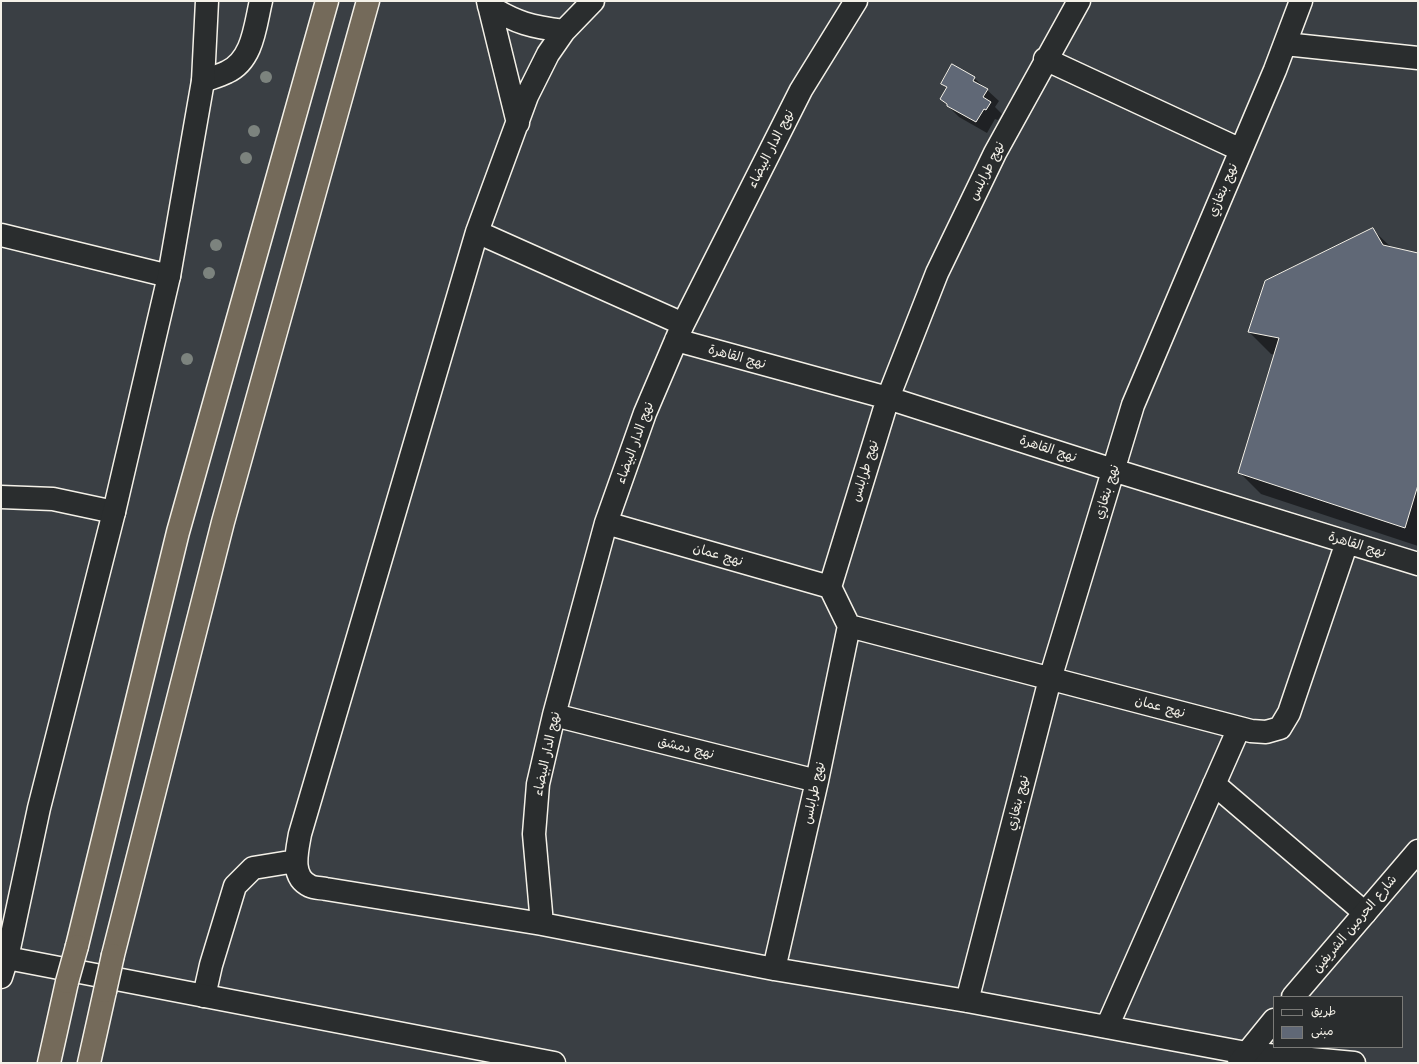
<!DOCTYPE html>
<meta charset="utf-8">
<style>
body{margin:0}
#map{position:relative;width:1419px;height:1064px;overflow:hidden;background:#3a3f44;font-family:"Comic Neue","Playpen Sans Arabic",sans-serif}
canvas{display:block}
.frame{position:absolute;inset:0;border:2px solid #f4f1e8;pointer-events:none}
.legend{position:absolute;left:1273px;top:996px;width:130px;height:52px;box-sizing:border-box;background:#2a2d2e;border:1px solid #7b7b78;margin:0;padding:5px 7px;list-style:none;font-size:12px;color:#f4f1e8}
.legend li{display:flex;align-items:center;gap:8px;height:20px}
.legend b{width:20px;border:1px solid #7b7b78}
</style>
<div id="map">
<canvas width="1419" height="1064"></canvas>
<div class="frame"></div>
<ul class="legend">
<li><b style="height:5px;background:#2a2d2e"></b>طريق</li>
<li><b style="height:11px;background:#606876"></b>مبنى</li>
</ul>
</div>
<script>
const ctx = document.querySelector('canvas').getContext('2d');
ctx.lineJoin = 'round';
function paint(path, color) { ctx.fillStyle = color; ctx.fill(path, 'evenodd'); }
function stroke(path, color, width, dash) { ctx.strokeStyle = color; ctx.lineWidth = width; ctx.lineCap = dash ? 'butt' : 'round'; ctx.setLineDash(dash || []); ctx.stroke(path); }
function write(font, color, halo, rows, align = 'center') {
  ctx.font = font + ' "Comic Neue","Playpen Sans Arabic",sans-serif'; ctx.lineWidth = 3; ctx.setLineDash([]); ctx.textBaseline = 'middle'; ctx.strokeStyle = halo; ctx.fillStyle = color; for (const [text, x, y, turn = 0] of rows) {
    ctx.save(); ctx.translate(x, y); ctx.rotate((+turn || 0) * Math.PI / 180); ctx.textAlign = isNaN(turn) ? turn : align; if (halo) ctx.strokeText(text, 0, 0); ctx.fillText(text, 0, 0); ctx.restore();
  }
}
const shadow = new Path2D(`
 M974 78 999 101 995 107 1002 114 998 120 995 119 987 133 959 117 941 99 947 88 942 83Z
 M1373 230 1392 248 1418 254V546L1261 494 1239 472 1275 355 1271 354 1249 332Z`);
const building = new Path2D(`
 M952 64 975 77 973 81 988 89 983 97 991 102 986 110 984 109 976 122 947 106V104L940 99 947 87 941 84Z
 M1373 228 1383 245 1418 253V485L1405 528 1238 473 1279 338 1248 332 1265 281Z`);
const minor = new Path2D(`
 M488 1 518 123
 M593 1 564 31 548 54 527 96 477 232 300 834C297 851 290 877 310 886 314 888 321 888 326 889L542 924 774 969 967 1001 1246 1053 1354 1063
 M489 6C516 23 532 27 564 31
 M1285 44 1418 58
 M1045 59 1241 150
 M203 81C211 78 219 76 227 72 253 60 255 26 261 1
 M477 232 683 324
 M1 235 169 276
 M676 340 888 398 1113 470 1418 564
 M1 497 53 499 114 512
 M606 523 830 587
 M849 626 1251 731 1266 732 1280 728 1289 713 1347 542
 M554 715 817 781
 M1214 784 1365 913
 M542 924 534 834 538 784 554 715 606 523 645 413 683 324 801 90 856 1
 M774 969 817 781 849 626 830 587 888 398 937 273 995 153 1079 1
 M204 996 211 965 235 886 253 868 296 861
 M967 1001 1050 679 1133 405 1275 70 1301 1
 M1107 1027 1239 728`);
const tertiary = new Path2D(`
 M7 958 554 1063
 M1 977 7 958 39 808 114 512 169 276 203 81 207 1
 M1293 997 1418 851
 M1239 1063 1274 1020`);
const trunk = new Path2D(`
 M77 946 178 532 327 1
 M113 955 223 522 368 1
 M49 1063 67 982
 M89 1063 105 991`);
const trunkBridge = new Path2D(`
 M67 982 77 946
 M105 991 113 955`);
const trees = [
 [266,77],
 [254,131],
 [246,158],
 [216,245],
 [209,273],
 [187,359]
];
const streetNames = [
 ["نهج الدار البيضاء",771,149,-63],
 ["نهج طرابلس",987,171,-64],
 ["نهج بنغازي",1223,190,-67],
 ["نهج القاهرة",737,357,15],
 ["نهج الدار البيضاء",635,443,-70],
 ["نهج القاهرة",1048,449,18],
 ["نهج طرابلس",865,471,-73],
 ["نهج بنغازي",1107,492,-73],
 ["نهج القاهرة",1357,545,17],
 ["نهج عمان",718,555,16],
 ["نهج عمان",1160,707,15],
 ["نهج دمشق",686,748,14],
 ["نهج الدار البيضاء",547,754,-78],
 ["نهج طرابلس",814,793,-78],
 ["نهج بنغازي",1018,803,-76],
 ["شارع الحرمين الشريفين",1355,924,-50]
];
paint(shadow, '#0007');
paint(building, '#606876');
stroke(building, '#f4f1e8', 1);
stroke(minor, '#f4f1e8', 25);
stroke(tertiary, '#f4f1e8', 25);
stroke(trunk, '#f4f1e8', 25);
stroke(minor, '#2a2d2e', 22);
stroke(tertiary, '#2a2d2e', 22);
stroke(trunk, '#746a5a', 22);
stroke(trunkBridge, '#f4f1e8', 25, []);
stroke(trunkBridge, '#746a5a', 22);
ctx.fillStyle = '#7c837e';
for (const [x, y] of trees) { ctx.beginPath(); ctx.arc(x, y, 6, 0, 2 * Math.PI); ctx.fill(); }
write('13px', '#f4f1e8', '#2a2d2e', streetNames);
</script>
